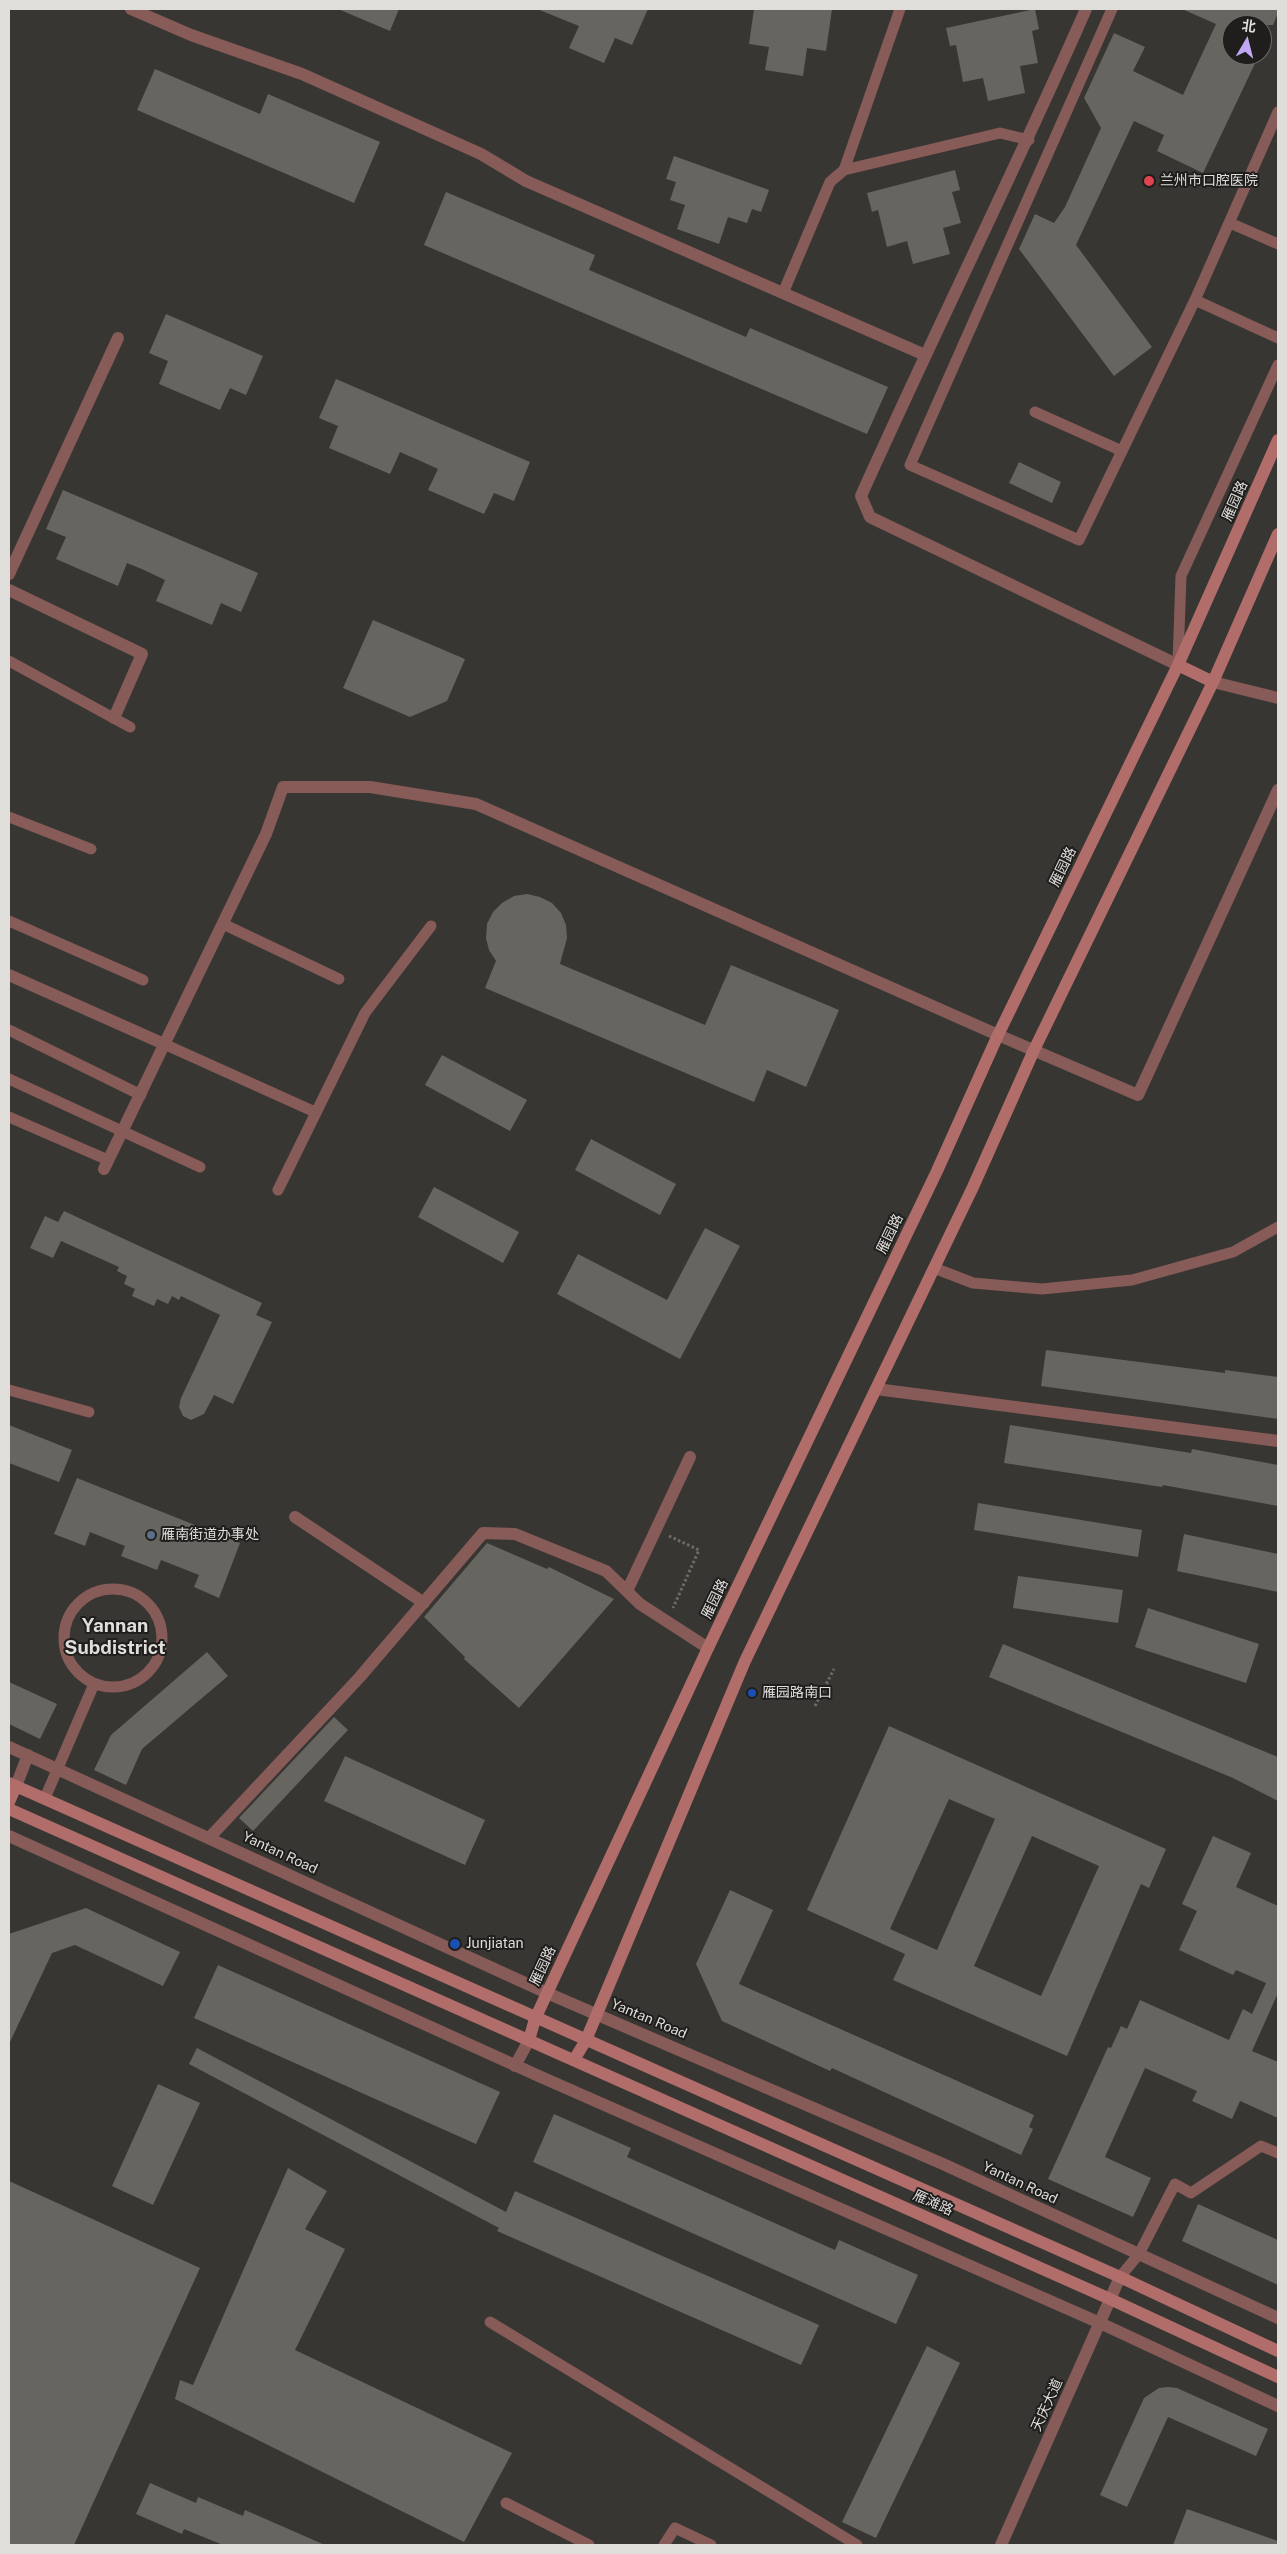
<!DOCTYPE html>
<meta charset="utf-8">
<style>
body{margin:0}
#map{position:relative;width:1287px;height:2554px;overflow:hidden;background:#383632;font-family:"Public Sans","Noto Sans SC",sans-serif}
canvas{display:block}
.frame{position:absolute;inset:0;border:10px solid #dfdedb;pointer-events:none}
.north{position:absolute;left:1222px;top:15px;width:50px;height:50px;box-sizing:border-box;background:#1f1e1c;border:1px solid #6c6b68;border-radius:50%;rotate:8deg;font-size:14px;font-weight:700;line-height:20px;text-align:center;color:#dfdedb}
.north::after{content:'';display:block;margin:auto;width:18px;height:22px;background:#c0a8f3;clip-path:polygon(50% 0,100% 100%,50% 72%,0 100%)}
</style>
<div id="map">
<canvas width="1287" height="2554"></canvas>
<div class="frame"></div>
<div class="north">北</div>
</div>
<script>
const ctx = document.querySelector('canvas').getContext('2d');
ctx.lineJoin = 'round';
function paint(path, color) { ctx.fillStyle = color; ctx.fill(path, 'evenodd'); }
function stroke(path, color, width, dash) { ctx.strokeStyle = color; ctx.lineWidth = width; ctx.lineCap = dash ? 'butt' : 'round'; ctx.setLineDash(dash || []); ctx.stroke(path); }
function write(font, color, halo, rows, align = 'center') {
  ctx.font = font + ' "Public Sans","Noto Sans SC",sans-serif'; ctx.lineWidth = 4; ctx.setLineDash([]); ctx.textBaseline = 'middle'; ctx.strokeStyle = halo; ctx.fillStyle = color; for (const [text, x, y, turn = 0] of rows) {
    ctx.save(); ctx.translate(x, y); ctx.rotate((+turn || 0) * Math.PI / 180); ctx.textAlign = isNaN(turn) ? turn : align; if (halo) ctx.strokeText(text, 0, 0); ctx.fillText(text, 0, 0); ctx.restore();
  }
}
const building = new Path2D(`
 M338 9H399L390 31Z
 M537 9H648L632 45 615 38 604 63 569 48 579 26Z
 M754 9H832L826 51 807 48 803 76 765 70 769 47 749 44Z
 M1035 9 1039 29 1032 31 1038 63 1020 66 1025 93 988 101 983 78 963 82 956 45 950 46 946 28Z
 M1182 9H1278V13L1273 25H1232V55H1259L1203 173 1157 151 1164 135 1134 121 1076 245 1152 347 1114 376 1019 249 1035 214 1054 223 1065 207 1101 128 1084 98 1114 33 1145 47 1133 71 1183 95 1216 24Z
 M155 69 260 114 268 94 380 142 354 203 137 110Z
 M674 156 769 190 761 212 752 209 747 223 728 217 719 244 677 229 685 205 670 200 676 182 666 179Z
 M955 170 960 190 952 192 961 223 943 228 950 254 913 264 907 241 887 247 878 210 872 212 867 193Z
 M446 192 595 255 589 270 746 337 750 328 888 387 867 434 424 245Z
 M166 314 263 356 246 395 230 388 220 410 159 384 168 361 149 353Z
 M336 379 530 462 514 501 494 493 484 514 428 490 438 469 416 459 400 452 390 474 329 448 338 426 319 418Z
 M1019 462 1061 482 1052 503 1009 483Z
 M63 490 258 573 241 612 221 603 212 625 156 601 165 580 144 570 127 563 118 586 56 559 66 537 46 529Z
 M373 620 465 659 447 701 410 717 343 688Z
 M527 894 540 897 552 903 561 913 566 925 567 938 560 964 705 1025 731 965 839 1010 806 1087 767 1070 754 1102 485 988 496 961 489 950 486 938 487 924 493 912 502 903 514 896Z
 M442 1055 527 1100 510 1131 425 1085Z
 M591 1139 676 1184 660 1215 575 1170Z
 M434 1187 519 1232 503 1263 418 1217Z
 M64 1211 262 1303 256 1315 272 1322 233 1404 214 1395 204 1414 191 1420 183 1416 179 1407 181 1398 220 1315 181 1296 179 1300 172 1296 168 1304 157 1299 154 1306 132 1296 135 1289 124 1284 127 1276 117 1271 119 1267 61 1241 53 1258 30 1248 45 1216 58 1222Z
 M705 1228 740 1246 680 1359 557 1294 578 1254 667 1300Z
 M1046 1350 1225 1373V1370L1278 1377V1419L1041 1386Z
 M9 1425 72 1450 59 1482 9 1463Z
 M1010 1425 1191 1453 1192 1449 1278 1465V1506L1163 1485 1162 1487 1004 1463Z
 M77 1478 240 1543 219 1598 194 1587 199 1575 161 1560 157 1570 121 1556 125 1546 90 1532 85 1546 54 1534Z
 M978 1503 1142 1530 1138 1557 974 1530Z
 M1184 1534 1278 1554V1592L1177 1571Z
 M487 1543 547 1569 549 1567 614 1599 519 1708 464 1659 465 1657 424 1617Z
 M1018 1576 1123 1590 1118 1623 1013 1608Z
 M1148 1608 1259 1644 1246 1683 1135 1647Z
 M1003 1644 1278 1757V1801L1233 1778 989 1677Z
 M207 1652 228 1676 142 1749 126 1785 94 1770 111 1735Z
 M9 1682 57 1704 40 1739 9 1724Z
 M334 1717 348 1730 253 1831 239 1818Z
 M889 1726 1166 1849 1149 1888 1141 1884 1067 2056 893 1980 905 1954 807 1910ZM949 1799 995 1819 937 1950 890 1929ZM1032 1836 1099 1866 1041 1996 974 1966Z
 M345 1756 485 1820 465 1865 324 1801Z
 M1213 1836 1251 1853 1236 1887 1278 1906V1993L1252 2051 1278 2062V2118L1240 2101 1232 2119 1192 2101 1197 2091 1145 2068 1105 2157 1151 2178 1133 2217 1048 2179 1108 2047 1111 2048 1121 2026 1127 2029 1140 2000 1229 2040 1243 2009 1252 2014 1266 1983 1236 1970 1233 1975 1179 1950 1197 1911 1182 1904Z
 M730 1890 773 1910 739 1984 1034 2115 1029 2127 1033 2129 1021 2155 832 2068 830 2071 722 2021 696 1964Z
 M86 1908 180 1952 163 1986 75 1945 52 1953 9 2044V1934Z
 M218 1965 500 2092 476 2144 194 2018Z
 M197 2048 506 2212 515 2191 819 2325 801 2365 497 2231 499 2228 189 2064Z
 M158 2084 200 2103 153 2205 112 2186Z
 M554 2114 631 2148 627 2157 835 2250 839 2240 918 2275 896 2324 533 2162Z
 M288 2168 327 2191 305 2229 345 2249 295 2350 512 2453 464 2542 175 2399 180 2380 193 2385Z
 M9 2181 200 2268 74 2545H9Z
 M1198 2204 1278 2240V2285L1182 2241Z
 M927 2346 960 2363 876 2538 842 2522Z
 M1168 2387 1177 2388 1268 2429 1256 2456 1168 2417 1127 2507 1100 2495 1144 2398 1159 2388Z
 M150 2483 196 2503 198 2497 243 2516 245 2510 325 2545H223L184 2529 182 2534 136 2514Z
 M1187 2509 1278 2541V2545H1173Z`);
const path = new Path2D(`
 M669 1536 699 1550 673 1608
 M815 1706 834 1669`);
const service = new Path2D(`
 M1112 9 910 465 1079 540 1195 300 1278 112
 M844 170 900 9
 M1230 223 1278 244
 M783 293 830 182 844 170 1000 133 1029 140
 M1195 300 1278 338
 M1035 412 1122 451
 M9 661 130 727
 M1178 662 1181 576 1278 365
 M9 817 91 849
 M9 921 143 980
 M223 924 339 979
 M9 1030 141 1095
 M164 1044 315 1112
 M9 1079 200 1167
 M9 1117 108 1160
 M278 1190 365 1013 431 926
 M934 1268 973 1283 1042 1289 1132 1280 1233 1252 1278 1227
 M9 1390 89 1412
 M64 1638a49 49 0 1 1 98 0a49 49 0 1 1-98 0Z
 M45 1798 94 1684
 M1120 2277 1139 2254 1175 2184 1191 2193 1261 2146 1278 2153
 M490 2322 857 2545
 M506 2503 589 2545
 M664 2545 675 2528 711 2545`);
const minor = new Path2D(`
 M131 9 191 35 302 74 481 154 526 181 925 355
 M1086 9C1014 173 934 333 861 496L870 517 1178 665
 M9 574 118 338
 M9 590 142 654 114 718
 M1213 682 1278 698
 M9 975 164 1044
 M104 1169 266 834 283 787H370L476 804 998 1035 1138 1095 1278 790
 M876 1389 1278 1441
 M295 1517 424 1603
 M627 1591 690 1457
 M9 1747 547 1993 943 2164 1278 2318
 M16 1786 28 1755
 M9 1836 541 2077 1100 2323 1278 2406
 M210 1837 359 1678 483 1533 515 1534 606 1571 640 1604 708 1648
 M515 2066 529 2040`);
const tertiary = new Path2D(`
 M1001 2545 1120 2277`);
const secondary = new Path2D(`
 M1178 665 1213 682
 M9 1783 1120 2277 1278 2351
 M9 1802 16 1786
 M9 1809 1110 2299 1278 2377
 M529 2040 535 2019 708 1648 937 1171 998 1035 1178 665 1278 440
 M574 2060 586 2040 745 1661 973 1187 1034 1050 1213 682 1278 534`);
const markers = [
 [1149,181,6,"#e0444e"],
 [151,1535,5,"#5c6f8a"],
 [752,1693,5,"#1a4fb4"],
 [455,1944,6,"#1a4fb4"]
];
const poiNames = [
 ["兰州市口腔医院",1160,181],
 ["雁南街道办事处",161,1535],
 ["雁园路南口",762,1693],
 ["Junjiatan",466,1944]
];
const streetNames = [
 ["雁园路",1235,501,-66],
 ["雁园路",1063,867,-64],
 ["雁园路",890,1234,-64],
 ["雁园路",715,1599,-64],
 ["Yantan Road",280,1853,25],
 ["雁园路",543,1966,-65],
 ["Yantan Road",649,2019,23],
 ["Yantan Road",1020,2183,25],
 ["雁滩路",933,2203,24],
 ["天庆大道",1047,2405,-66]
];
const districtNames = [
 ["Yannan",115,1626],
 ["Subdistrict",115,1648]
];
paint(building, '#676560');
stroke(path, '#6e6c68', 3, [2.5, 2.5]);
stroke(service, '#865b58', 11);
stroke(minor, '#865b58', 12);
stroke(tertiary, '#865b58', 12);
stroke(secondary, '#b16d6a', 12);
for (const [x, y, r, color] of markers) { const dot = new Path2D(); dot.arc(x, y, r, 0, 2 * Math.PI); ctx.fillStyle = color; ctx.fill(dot); stroke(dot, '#1f1e1c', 2); }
write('14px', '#dfdedb', '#1f1e1c', poiNames, 'left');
write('14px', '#dfdedb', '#1f1e1c', streetNames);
write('bold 19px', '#dfdedb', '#1f1e1c', districtNames);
</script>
